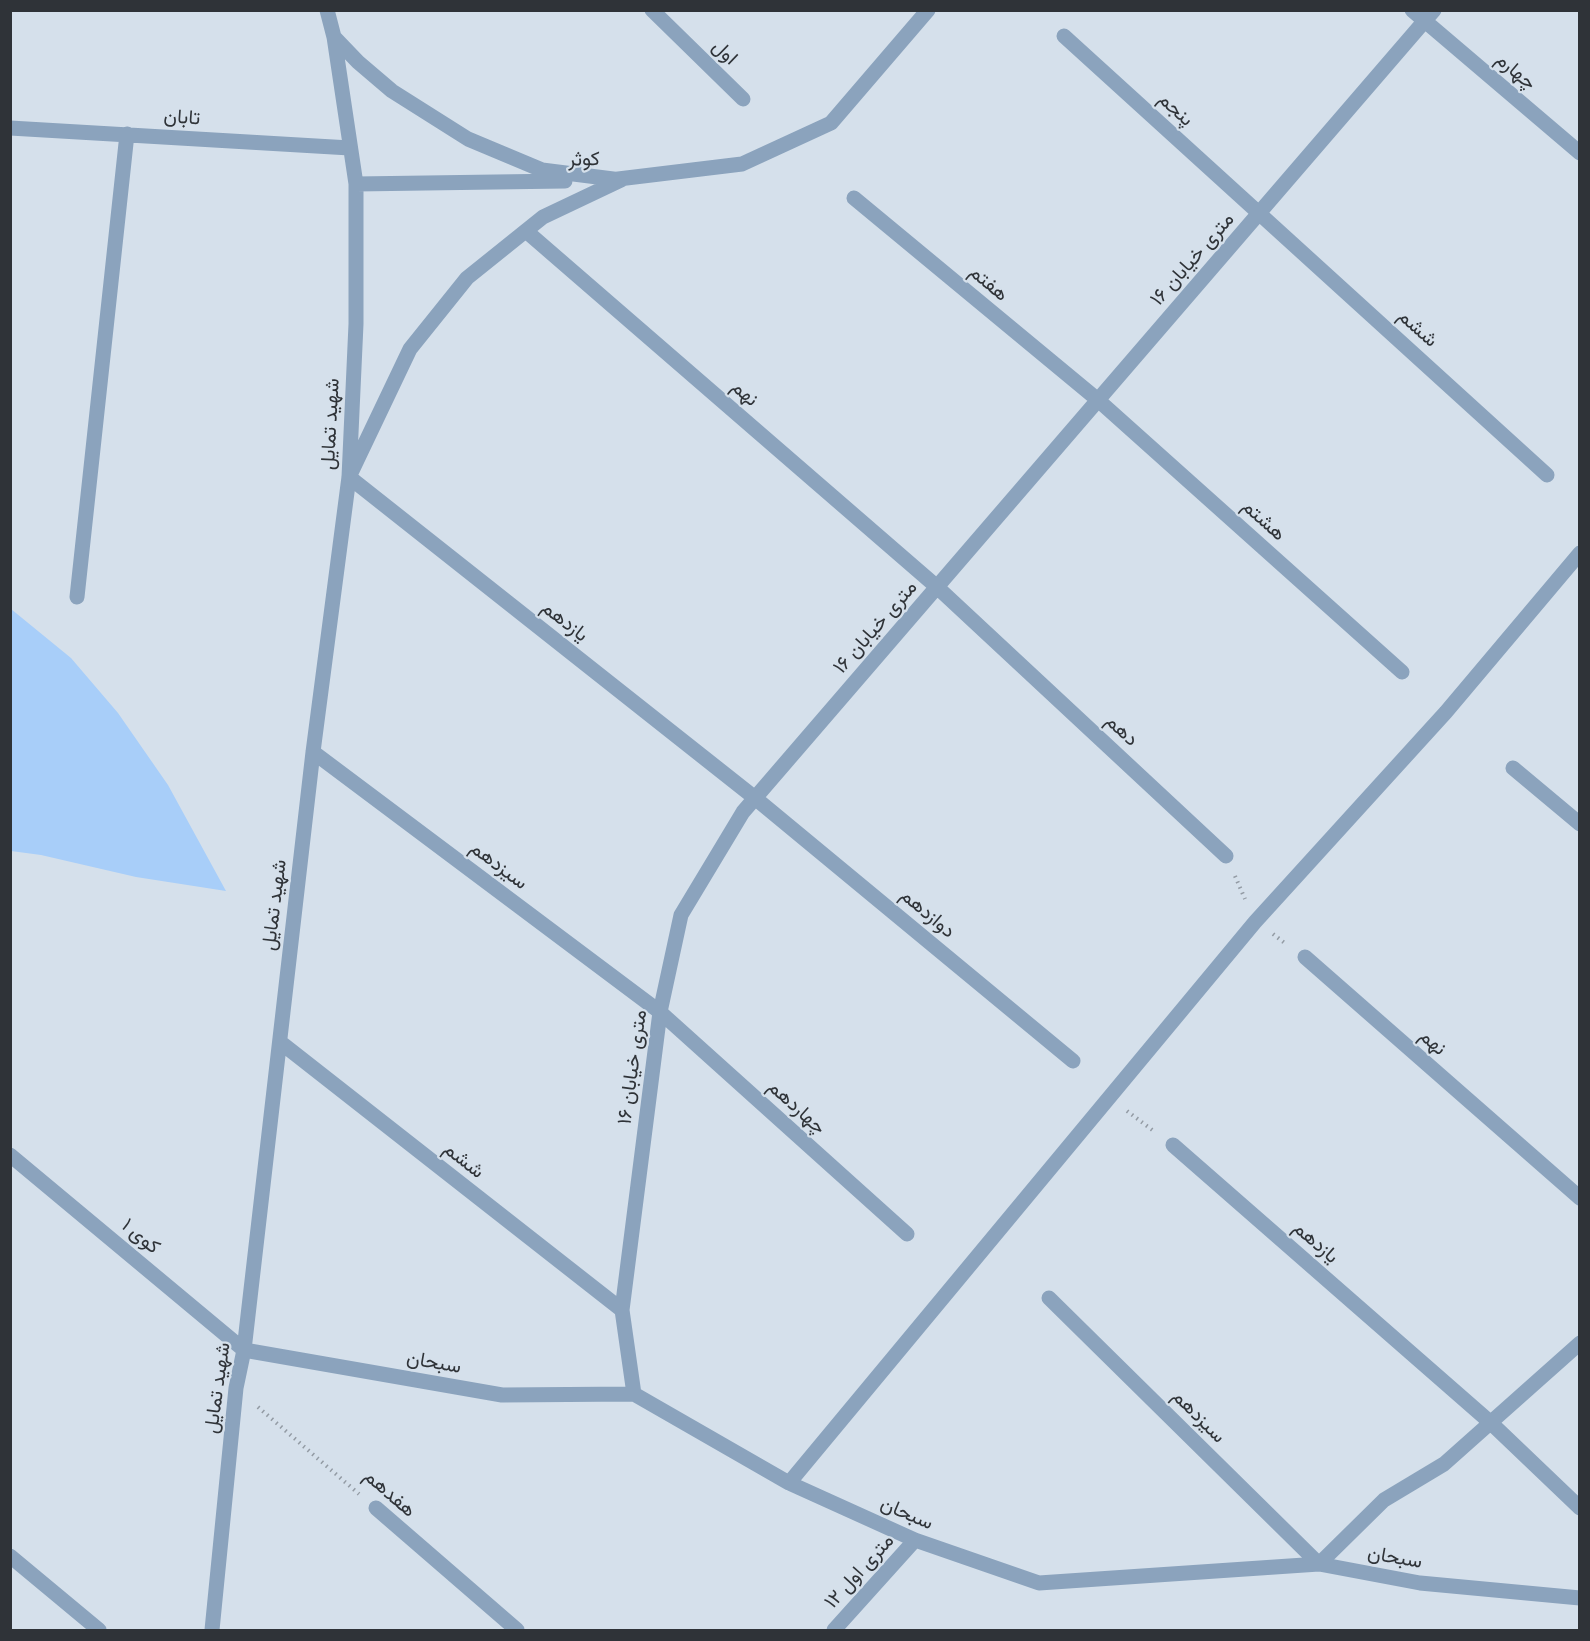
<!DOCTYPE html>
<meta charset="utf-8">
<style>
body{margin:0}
#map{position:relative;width:1590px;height:1641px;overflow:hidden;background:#d5e0eb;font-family:"Golos Text",sans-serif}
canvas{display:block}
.frame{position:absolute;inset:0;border:12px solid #2f3338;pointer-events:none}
</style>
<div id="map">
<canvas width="1590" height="1641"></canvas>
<div class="frame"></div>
</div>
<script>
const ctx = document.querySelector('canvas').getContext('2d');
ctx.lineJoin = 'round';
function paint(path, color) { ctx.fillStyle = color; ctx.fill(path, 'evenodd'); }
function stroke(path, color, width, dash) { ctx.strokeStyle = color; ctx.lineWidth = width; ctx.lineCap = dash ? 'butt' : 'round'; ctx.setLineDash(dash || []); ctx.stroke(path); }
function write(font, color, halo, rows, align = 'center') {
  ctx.font = font + ' "Golos Text",Vazirmatn,sans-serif'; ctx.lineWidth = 4.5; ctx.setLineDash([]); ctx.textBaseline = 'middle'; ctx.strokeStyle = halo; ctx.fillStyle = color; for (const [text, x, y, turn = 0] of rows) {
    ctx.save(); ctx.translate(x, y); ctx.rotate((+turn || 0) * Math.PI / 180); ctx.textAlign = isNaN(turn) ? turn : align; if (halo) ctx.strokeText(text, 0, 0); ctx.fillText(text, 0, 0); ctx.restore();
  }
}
const green = new Path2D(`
 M11 609 71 658 118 713 168 785 226 891 136 877 41 855 11 851Z`);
const path = new Path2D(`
 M1235 876 1245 899
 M1273 934 1286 944
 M1127 1111 1155 1132
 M258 1407 359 1494`);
const minor = new Path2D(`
 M652 10 743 99
 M1412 10 1580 153
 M1064 36 1547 475
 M334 37 358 62 392 91 468 139 542 170 621 180 543 217 467 278 410 349 349 477 755 798 1073 1061
 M10 128 350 148
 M610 180 742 164 831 123 928 10
 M356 184 565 181
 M854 198 1098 400 1402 672
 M526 231 937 587 1226 856
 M77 597 127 134
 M313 752 660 1012 907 1234
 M1513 768 1580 824
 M1305 957 1580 1198
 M280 1042 622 1310
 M1173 1145 1491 1423 1580 1508
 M10 1155 244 1350 502 1395 634 1394 789 1483 915 1540 1039 1583 1319 1564 1420 1583 1580 1598
 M1049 1298 1319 1564 1384 1500 1444 1464 1580 1343
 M634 1394 622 1310 660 1012 681 915 743 812 1434 10
 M789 1483 1255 922 1446 712 1580 553
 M376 1508 517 1630
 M10 1556 99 1630
 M212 1630 236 1388 244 1350 313 752 349 477 356 324V184L334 37 327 10
 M834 1630 915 1540`);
const streetNames = [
 ["اول",725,52,44],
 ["چهارم",1516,71,40],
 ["پنجم",1176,109,42],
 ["تابان",182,117,4],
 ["کوثر",584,159,-1],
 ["۱۶ متری خیابان",1192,259,-49],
 ["هفتم",989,283,40],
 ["ششم",1418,328,42],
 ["نهم",745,393,41],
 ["شهید تمایل",330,424,-87],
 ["هشتم",1264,520,42],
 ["یازدهم",565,621,38],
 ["۱۶ متری خیابان",875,627,-49],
 ["دهم",1122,730,43],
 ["سیزدهم",499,865,37],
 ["شهید تمایل",274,905,-83],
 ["دوازدهم",928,913,40],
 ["نهم",1433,1042,41],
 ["۱۶ متری خیابان",632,1067,-82],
 ["چهاردهم",797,1107,42],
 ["ششم",464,1160,38],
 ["کوی ۱",141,1236,40],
 ["یازدهم",1316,1242,41],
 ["سبحان",434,1362,10],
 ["شهید تمایل",217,1388,-82],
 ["سیزدهم",1199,1416,45],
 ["هفدهم",390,1493,41],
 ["سبحان",907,1513,23],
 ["سبحان",1395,1557,10],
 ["۱۲ متری اول",859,1571,-48]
];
paint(green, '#a8cef9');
stroke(path, '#939ba4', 4, [1.5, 4.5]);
stroke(minor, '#8ba3bd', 15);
write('20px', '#2f3338', '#d5e0eb', streetNames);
</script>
